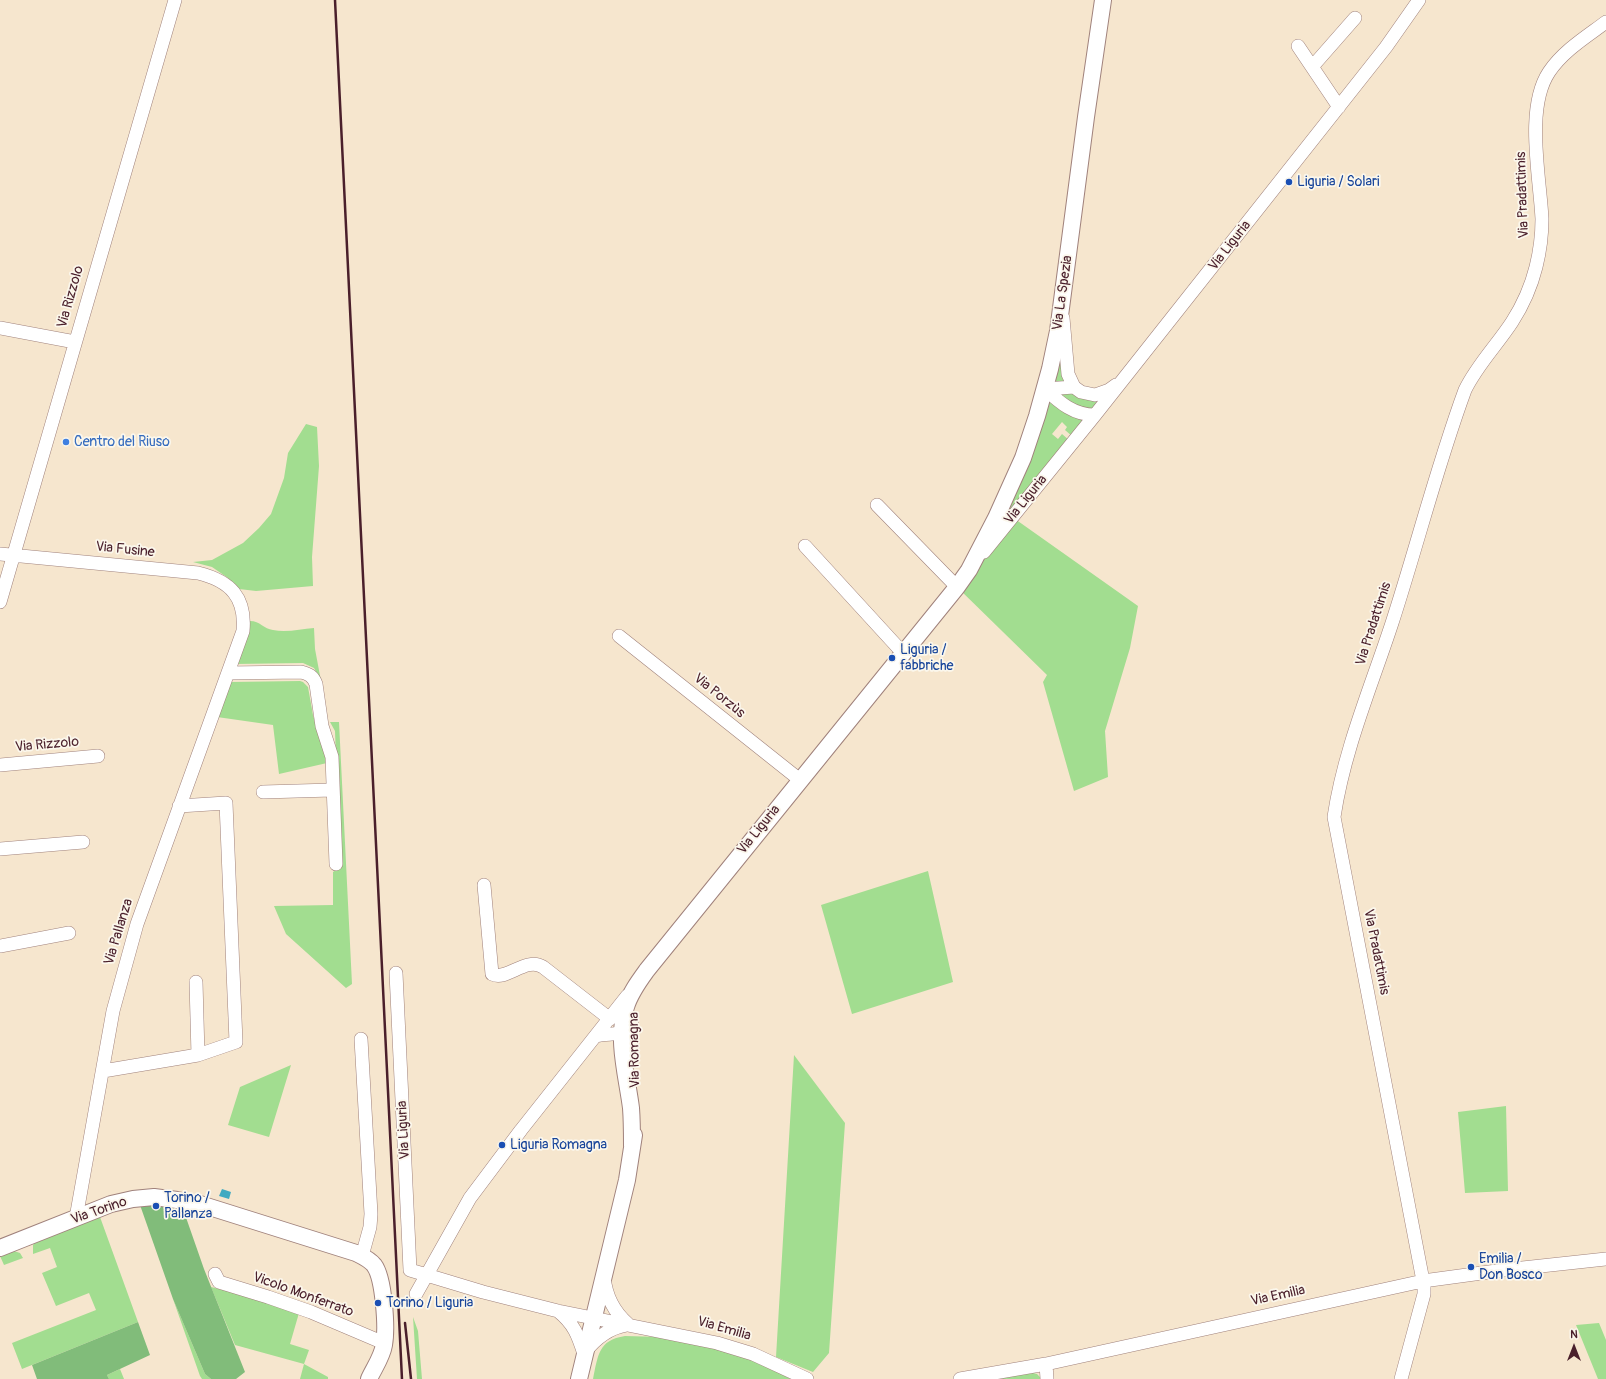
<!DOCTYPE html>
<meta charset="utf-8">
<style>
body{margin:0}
#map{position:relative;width:1606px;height:1379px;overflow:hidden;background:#f6e6ce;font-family:Pangolin,sans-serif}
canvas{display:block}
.north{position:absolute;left:1554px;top:1327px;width:40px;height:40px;-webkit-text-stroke:3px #fbf7ec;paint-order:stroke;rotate:0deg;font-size:11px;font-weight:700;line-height:16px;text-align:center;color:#4a1f2b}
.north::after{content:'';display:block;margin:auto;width:14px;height:18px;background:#4a1f2b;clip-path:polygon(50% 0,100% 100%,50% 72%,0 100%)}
</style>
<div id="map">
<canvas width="1606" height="1379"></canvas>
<div class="north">N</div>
</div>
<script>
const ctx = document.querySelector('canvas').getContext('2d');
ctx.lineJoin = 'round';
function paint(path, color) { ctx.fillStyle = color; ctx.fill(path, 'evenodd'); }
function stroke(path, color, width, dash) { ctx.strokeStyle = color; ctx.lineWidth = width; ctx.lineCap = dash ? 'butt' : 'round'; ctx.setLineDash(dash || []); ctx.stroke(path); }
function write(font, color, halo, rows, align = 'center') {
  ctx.font = font + ' Pangolin,sans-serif'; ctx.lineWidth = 3.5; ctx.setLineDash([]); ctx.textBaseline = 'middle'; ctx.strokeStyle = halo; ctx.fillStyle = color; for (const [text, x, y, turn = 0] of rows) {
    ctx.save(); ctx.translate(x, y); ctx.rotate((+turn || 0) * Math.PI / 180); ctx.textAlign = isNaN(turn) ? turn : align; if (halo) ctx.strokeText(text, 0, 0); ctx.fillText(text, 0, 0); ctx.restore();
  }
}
const green = new Path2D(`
 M1061 355 1069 385 1054 387Z
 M1065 392 1103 398 1094 411 1072 406 1059 393Z
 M1051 397 1088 419 1073 437 1065 430 1067 427 1062 422 1052 434 1058 439 1062 434 1070 441 998 531Z
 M306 424 317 427 319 466 312 557 313 586 256 591 239 589 228 578 212 567 193 562 212 560 243 543 259 528 271 514 284 478 288 453Z
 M1015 519 1138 606 1130 648 1105 731 1108 777 1074 791 1043 682 1047 675 957 587Z
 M250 621C260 621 264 629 273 630 286 633 301 629 314 628L315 649 321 681 314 668 303 663 235 664 247 622Z
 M300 681 303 682 308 687 313 715 327 763 279 774 273 725 217 717 230 682Z
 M330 722H339L352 984 346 988 286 934 274 906 333 905V872L340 867 335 731Z
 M928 871 953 982 852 1014 821 905Z
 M794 1055 845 1123 829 1353 813 1372 776 1357Z
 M291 1065 269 1137 228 1125 240 1087Z
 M1506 1106 1508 1191 1465 1193 1458 1112Z
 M100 1217 138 1322 22 1369 12 1343 96 1310 89 1293 56 1306 42 1273 57 1267 50 1248 33 1254V1245L37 1240Z
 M14 1251 20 1253 23 1258 4 1265 0 1256Z
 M211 1287 268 1301 299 1313 290 1344 309 1350 304 1364 328 1377V1379H300L304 1364 235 1345Z
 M173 1299 205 1374 211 1379H202L200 1376Z
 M413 1317 418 1331 422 1379H417Z
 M1599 1323 1606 1340V1379H1598L1576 1325Z
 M625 1336 662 1337 716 1347 754 1360 791 1379H593C598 1356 598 1340 625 1336Z
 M120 1369 124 1379H109L107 1375Z
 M1033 1373 1037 1374 1042 1379H992Z`);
const forest = new Path2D(`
 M153 1204 182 1206 204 1269 245 1372 236 1379H211L205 1374 173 1299 140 1205Z
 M138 1322 150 1355 107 1375 109 1379H37L32 1365Z`);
const water = new Path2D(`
 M222 1189 231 1192 229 1199 219 1196Z`);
const minor = new Path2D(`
 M1298 46 1339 107
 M1312 67 1355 18
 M1063 318 1068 374 1074 387
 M0 328 75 342
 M1045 389 1074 387 1081 392 1095 395 1109 390 1116 385
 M1045 389C1060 403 1074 415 1095 415
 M877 505 957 587
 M805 546 903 653
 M984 552 1095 415 1386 47 1419 0
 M0 554 198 573C231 581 246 598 243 631L137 924 113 1011 76 1218
 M0 602 175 0
 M619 636 800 780
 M228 673 301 672C309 674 313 676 316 684L322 726 332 757 336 864
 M0 765 98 756
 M263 792 332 790
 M179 806 226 803 236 1042 198 1055
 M0 849 83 842
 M484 885 492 974C506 982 526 956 543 967L610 1019
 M0 946 69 933
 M396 973 410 1270 483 1292 558 1311 717 1343 753 1354 807 1379
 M596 1036C611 1032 622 1038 632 1024
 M361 1039 371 1214 370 1227 362 1256
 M103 1071 198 1055 196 982
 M215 1274 219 1282 268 1297 311 1312 384 1343
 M604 1277C606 1296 614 1312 628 1324
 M416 1294 470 1198 521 1130 627 996
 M558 1311C574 1324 578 1335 584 1354
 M585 1352C596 1338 609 1328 626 1325
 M1046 1364 1047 1379
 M960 1379 1046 1364 1423 1281 1504 1270 1606 1259
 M1401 1379 1424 1294V1286L1334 817C1344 750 1371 687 1392 623 1417 546 1437 466 1465 390 1477 365 1497 345 1512 322 1523 305 1531 287 1536 267 1540 251 1542 235 1542 219 1540 177 1525 108 1549 72 1563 51 1586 37 1606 22`);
const major = new Path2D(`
 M632 1146C632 1133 632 1121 631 1108 627 1076 616 1040 626 1007 630 993 639 981 647 970L957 587 969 570 996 518 1023 458 1037 416 1050 369 1058 331 1086 117 1103 0
 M0 1248 111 1204 133 1199 154 1197 177 1200 200 1204 356 1253C362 1256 369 1259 374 1265 384 1278 387 1328 384 1345 382 1357 374 1368 369 1379
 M579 1379 627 1180 634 1135`);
const rail = new Path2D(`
 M335 0 402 1379
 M405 1323 411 1379`);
const markers = [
 [1289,182,4,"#1a4fb4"],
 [66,442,4,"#3f7fe0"],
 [892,658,4,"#1a4fb4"],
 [502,1145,4,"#1a4fb4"],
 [156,1206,4,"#1a4fb4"],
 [1471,1267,4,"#1a4fb4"],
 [378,1303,4,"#1a4fb4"]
];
const transitNames = [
 ["Liguria / Solari",1297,182],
 ["Liguria /",900,650],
 ["fabbriche",900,666],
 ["Liguria Romagna",510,1145],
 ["Torino /",164,1198],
 ["Pallanza",164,1214],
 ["Emilia /",1479,1259],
 ["Don Bosco",1479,1275],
 ["Torino / Liguria",386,1303]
];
const streetNames = [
 ["Via Pradattimis",1523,195,-92],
 ["Via Liguria",1230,246,-52],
 ["Via La Spezia",1063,293,-82],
 ["Via Rizzolo",71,297,-74],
 ["Via Liguria",1026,500,-51],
 ["Via Fusine",125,550,6],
 ["Via Pradattimis",1374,624,-72],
 ["Via Porzùs",719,696,39],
 ["Via Rizzolo",47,745,-5],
 ["Via Liguria",759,830,-51],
 ["Via Pallanza",119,932,-73],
 ["Via Pradattimis",1376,952,79],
 ["Via Romagna",635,1050,-91],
 ["Via Liguria",404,1130,-93],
 ["Via Torino",99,1211,-19],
 ["Vicolo Monferrato",303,1295,20],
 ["Via Emilia",1278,1296,-12],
 ["Via Emilia",724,1329,16]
];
const shopNames = [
 ["Centro del Riuso",74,442]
];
paint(green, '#a2dd90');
paint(forest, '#81bc7a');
paint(water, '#41aac1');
stroke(minor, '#a0827c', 14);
stroke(major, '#a0827c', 18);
stroke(minor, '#fff', 13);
stroke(major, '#fff', 16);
stroke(rail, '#4a1f2b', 2.5);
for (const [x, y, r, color] of markers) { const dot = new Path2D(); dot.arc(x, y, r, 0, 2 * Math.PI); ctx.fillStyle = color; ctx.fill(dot); stroke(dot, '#fbf7ec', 1.5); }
write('14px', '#164399', '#fbf7ec', transitNames, 'left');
write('14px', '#4a1f2b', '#fbf7ec', streetNames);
write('14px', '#366cbe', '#fbf7ec', shopNames, 'left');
</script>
